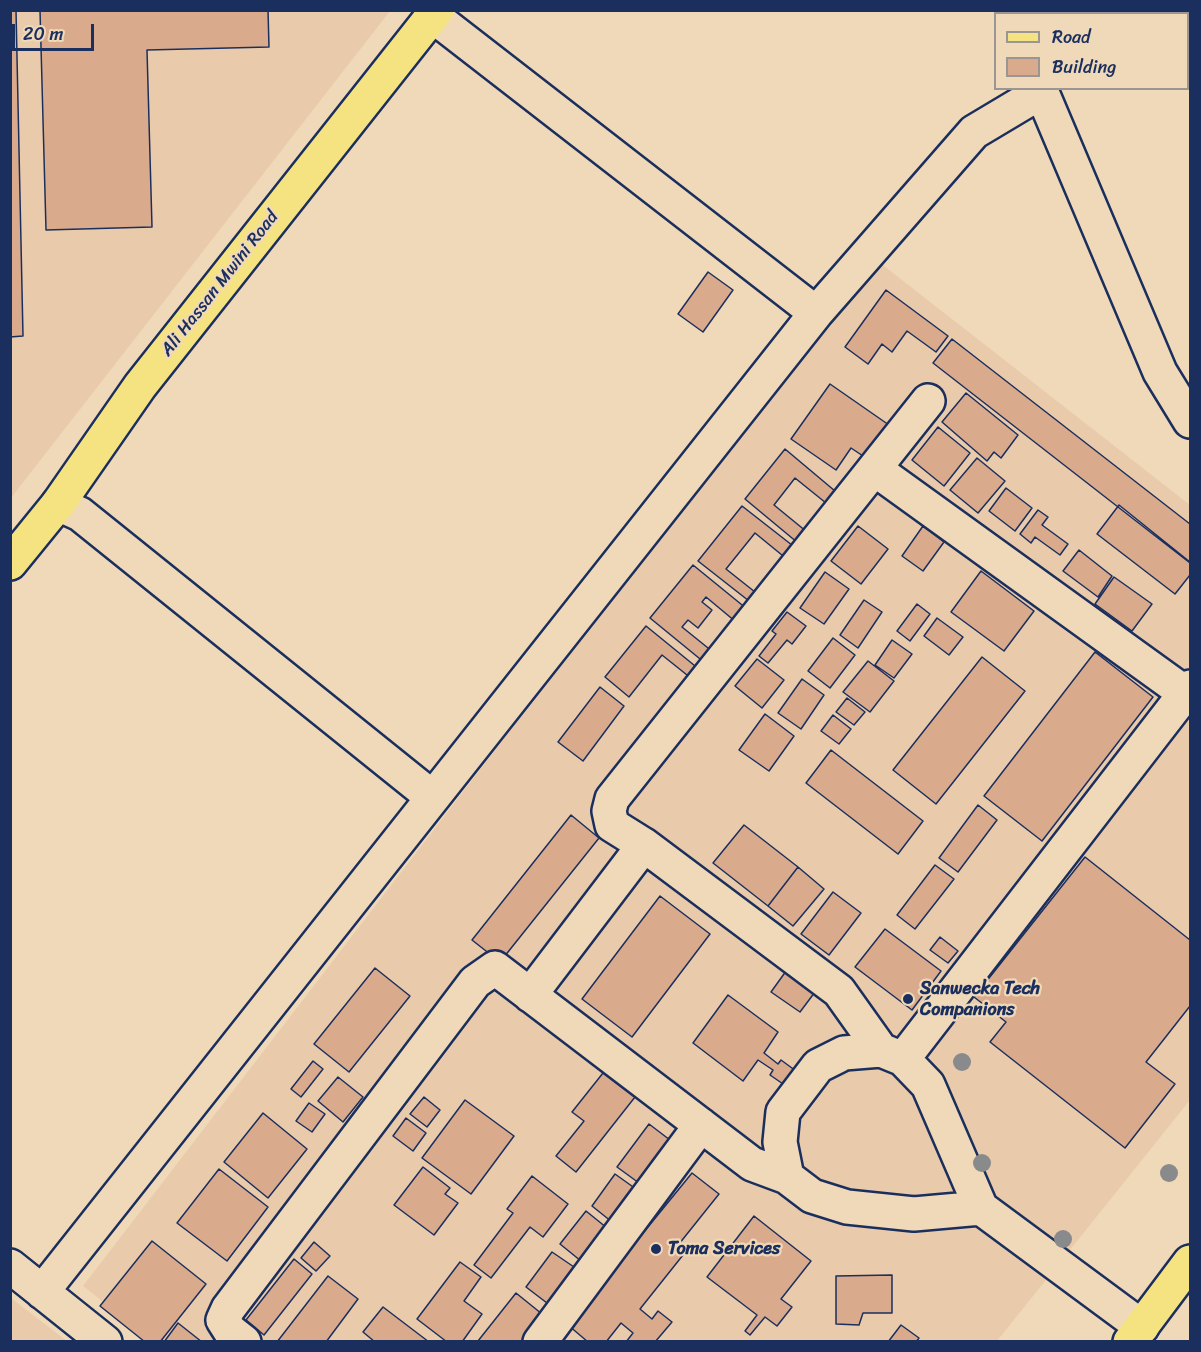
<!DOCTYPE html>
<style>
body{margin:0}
#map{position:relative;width:1201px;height:1352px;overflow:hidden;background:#f0d9b8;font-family:Sriracha,sans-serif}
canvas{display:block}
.frame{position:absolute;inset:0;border:12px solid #1b2f5e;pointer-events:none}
.legend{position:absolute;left:994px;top:12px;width:195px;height:78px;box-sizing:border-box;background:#f0d9b8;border:2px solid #9b9594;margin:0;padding:8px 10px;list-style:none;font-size:18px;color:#1b2f5e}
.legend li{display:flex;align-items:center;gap:12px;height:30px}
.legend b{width:30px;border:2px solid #9b9594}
.scale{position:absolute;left:12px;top:24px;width:82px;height:27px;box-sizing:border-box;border:3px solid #1b2f5e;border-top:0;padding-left:8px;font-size:18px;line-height:21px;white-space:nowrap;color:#1b2f5e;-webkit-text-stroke:4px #f0d9b8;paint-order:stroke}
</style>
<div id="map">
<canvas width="1201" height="1352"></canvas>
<div class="frame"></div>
<ul class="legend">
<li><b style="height:8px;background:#f5e382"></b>Road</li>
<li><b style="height:16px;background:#daaa8c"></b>Building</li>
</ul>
<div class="scale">20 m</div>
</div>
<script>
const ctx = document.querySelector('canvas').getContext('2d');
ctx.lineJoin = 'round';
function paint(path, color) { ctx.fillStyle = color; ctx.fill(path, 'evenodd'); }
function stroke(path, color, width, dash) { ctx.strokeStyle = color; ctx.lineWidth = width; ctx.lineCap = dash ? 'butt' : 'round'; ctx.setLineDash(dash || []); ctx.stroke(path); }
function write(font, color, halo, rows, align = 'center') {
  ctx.font = font + ' Sriracha,sans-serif'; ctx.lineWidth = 4.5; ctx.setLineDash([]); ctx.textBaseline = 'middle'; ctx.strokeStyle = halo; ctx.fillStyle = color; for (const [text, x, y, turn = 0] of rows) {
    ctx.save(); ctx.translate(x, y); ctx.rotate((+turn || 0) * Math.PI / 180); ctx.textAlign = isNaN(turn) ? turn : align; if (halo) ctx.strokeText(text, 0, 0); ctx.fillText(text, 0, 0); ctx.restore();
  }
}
const built = new Path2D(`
 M11 11H390L11 498Z
 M879 262 1190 505V1100L997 1341H153L83 1286 585 633Z
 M11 1298 54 1331 67 1341H11Z`);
const building = new Path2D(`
 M10 10H16L23 336 10 337Z
 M40 10H268L269 47 147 50 152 227 46 230Z
 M708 272 733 290 703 332 678 314Z
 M886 290 948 336 936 352 907 331 892 352 882 344 868 364 845 347Z
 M952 339 1190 524V563L933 363Z
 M830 384 889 425 866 458 851 448 836 470 791 439Z
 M966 393 1018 435 1001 458 994 452 987 461 942 422Z
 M938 427 970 453 944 486 912 460Z
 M785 449 835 491 826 503 795 478 774 505 807 532 798 543 745 499Z
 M977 458 1005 481 978 513 950 490Z
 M1006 488 1032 508 1015 531 989 511Z
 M1119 505 1190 562V575L1175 594 1097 534Z
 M742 506 797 549 788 560 755 533 726 569 755 592 749 601 698 561Z
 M1038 510 1048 517 1042 525 1068 544 1060 555 1035 537 1031 543 1020 534Z
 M858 526 888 549 861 584 831 561Z
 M923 526 944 542 923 571 902 556Z
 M1079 550 1112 576 1098 597 1063 571Z
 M693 565 747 609 736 622 706 597 702 602 712 610 698 628 688 620 682 627 713 652 705 663 650 618Z
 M981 571 1034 611 1004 651 951 612Z
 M825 572 849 589 824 624 800 608Z
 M1114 577 1152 604 1132 631 1095 604Z
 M864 600 882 612 858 648 840 635Z
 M917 604 930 614 910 641 897 631Z
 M787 612 806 626 792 644 787 640 768 663 759 656 776 634 772 631Z
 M937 618 963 637 949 655 924 636Z
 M646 626 700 670 692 679 662 655 629 697 605 677Z
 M833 638 855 655 830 688 808 671Z
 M892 640 912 654 894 678 875 665Z
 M1095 652 1153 697 1042 841 984 796Z
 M982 657 1025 691 936 804 893 770Z
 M757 659 784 680 762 708 735 686Z
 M868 661 894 681 870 712 843 692Z
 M802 679 824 695 801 729 778 713Z
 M600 687 624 706 583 761 558 742Z
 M847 698 865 712 854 725 836 712Z
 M765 714 794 736 769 771 739 750Z
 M833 715 851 729 839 744 821 731Z
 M831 750 923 821 898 854 806 783Z
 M978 805 997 820 958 872 939 858Z
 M571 815 599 838 500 962 472 940Z
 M744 825 798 867 768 906 713 863Z
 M1085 857 1190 940V1006L1146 1062 1175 1084 1125 1148 990 1042 1006 1022 974 997Z
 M935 865 954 879 915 929 897 915Z
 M798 867 824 889 793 926 768 906Z
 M833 892 861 913 829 955 801 934Z
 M660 896 710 934 632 1037 582 999Z
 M885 929 941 971 912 1010 855 967Z
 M940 937 958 951 948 963 930 950Z
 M789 967 818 988 800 1012 771 992Z
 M375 968 410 996 349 1072 314 1044Z
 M728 995 778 1032 764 1053 778 1064 781 1060 796 1071 786 1086 770 1075 773 1070 758 1060 743 1081 693 1043Z
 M313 1061 323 1069 301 1097 291 1089Z
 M603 1073 635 1097 576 1172 556 1156 584 1121 572 1112Z
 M338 1077 363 1097 343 1122 318 1101Z
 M424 1097 440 1110 427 1127 410 1114Z
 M465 1100 514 1136 471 1194 422 1158Z
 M309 1103 325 1114 312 1132 296 1121Z
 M263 1113 307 1149 268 1198 224 1162Z
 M406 1118 426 1133 413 1151 393 1136Z
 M649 1124 670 1140 639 1183 617 1167Z
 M423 1167 450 1188 445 1194 458 1203 434 1235 394 1205Z
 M219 1169 268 1207 227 1261 177 1223Z
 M692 1173 719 1194 679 1244 687 1250 640 1309 652 1319 658 1311 672 1322 655 1342H626L633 1333 621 1323 606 1342H588L568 1325Z
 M615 1174 636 1189 612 1222 592 1206Z
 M532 1176 568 1204 543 1237 530 1227 491 1278 474 1265 513 1213 507 1209Z
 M586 1211 607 1228 581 1261 560 1244Z
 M754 1216 811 1261 781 1299 792 1307 777 1326 765 1317 750 1335 745 1331 757 1315 707 1277Z
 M152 1241 206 1284 160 1342H145L100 1306Z
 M314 1242 330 1256 316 1271 301 1258Z
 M552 1252 574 1267 547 1303 526 1287Z
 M294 1259 312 1274 264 1335 246 1320Z
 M460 1262 481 1277 464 1301 482 1314 462 1342H447L417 1319Z
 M892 1275V1313H863L859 1325 836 1324V1276Z
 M328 1276 358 1299 326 1342H277Z
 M516 1293 542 1314 521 1342 478 1341Z
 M383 1307 429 1342H375L363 1332Z
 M178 1323 202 1342H164Z
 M901 1325 919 1338 916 1342H888Z`);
const minor = new Path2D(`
 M1025 10 1026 14
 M433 16 816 313
 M1040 88 1160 372 1190 421
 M876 470 1185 693
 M58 504 80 514 432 797
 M530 995 644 845
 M881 1050 839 991 644 845 612 825 609 811 612 799 928 401
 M903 1059 1190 687
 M981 1208 914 1214 847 1207 812 1196 787 1177 780 1142 783 1112 818 1066 844 1053 881 1050 903 1059 928 1085 981 1208 1142 1327
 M10 1266 105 1342
 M42 1292 816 313 974 132 1041 92
 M244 1342 230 1331 223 1320 228 1309 475 982 495 968 752 1164 787 1177
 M540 1342 701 1125`);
const major = new Path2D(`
 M10 563 58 504 140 386 437 10`);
const highway = new Path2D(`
 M1130 1342 1190 1262`);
const trees = [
 [962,1062],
 [982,1163],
 [1169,1173],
 [1063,1239]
];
const markers = [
 [908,999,6,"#1b2f5e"],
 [656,1249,6,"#1b2f5e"]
];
const streetNames = [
 ["Ali Hassan Mwini Road",220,284,-52]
];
const poiNames = [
 ["Sanwecka Tech",920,989],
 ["Companions",920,1010],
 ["Toma Services",668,1249]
];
paint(built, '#e9cbab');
paint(building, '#daaa8c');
stroke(building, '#1b2f5e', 1.5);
stroke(minor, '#1b2f5e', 38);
stroke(major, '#1b2f5e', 38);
stroke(highway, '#1b2f5e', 38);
stroke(minor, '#f0d9b8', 33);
stroke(major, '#f5e382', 33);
stroke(highway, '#f5e382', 33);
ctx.fillStyle = '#898a8b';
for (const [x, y] of trees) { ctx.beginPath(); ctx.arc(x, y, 9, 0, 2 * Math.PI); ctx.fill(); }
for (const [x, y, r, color] of markers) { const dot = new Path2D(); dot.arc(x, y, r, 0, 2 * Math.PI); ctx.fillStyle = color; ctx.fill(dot); stroke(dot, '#f0d9b8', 2); }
write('18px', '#1b2f5e', '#f0d9b8', streetNames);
write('bold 18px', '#1b2f5e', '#f0d9b8', poiNames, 'left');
</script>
